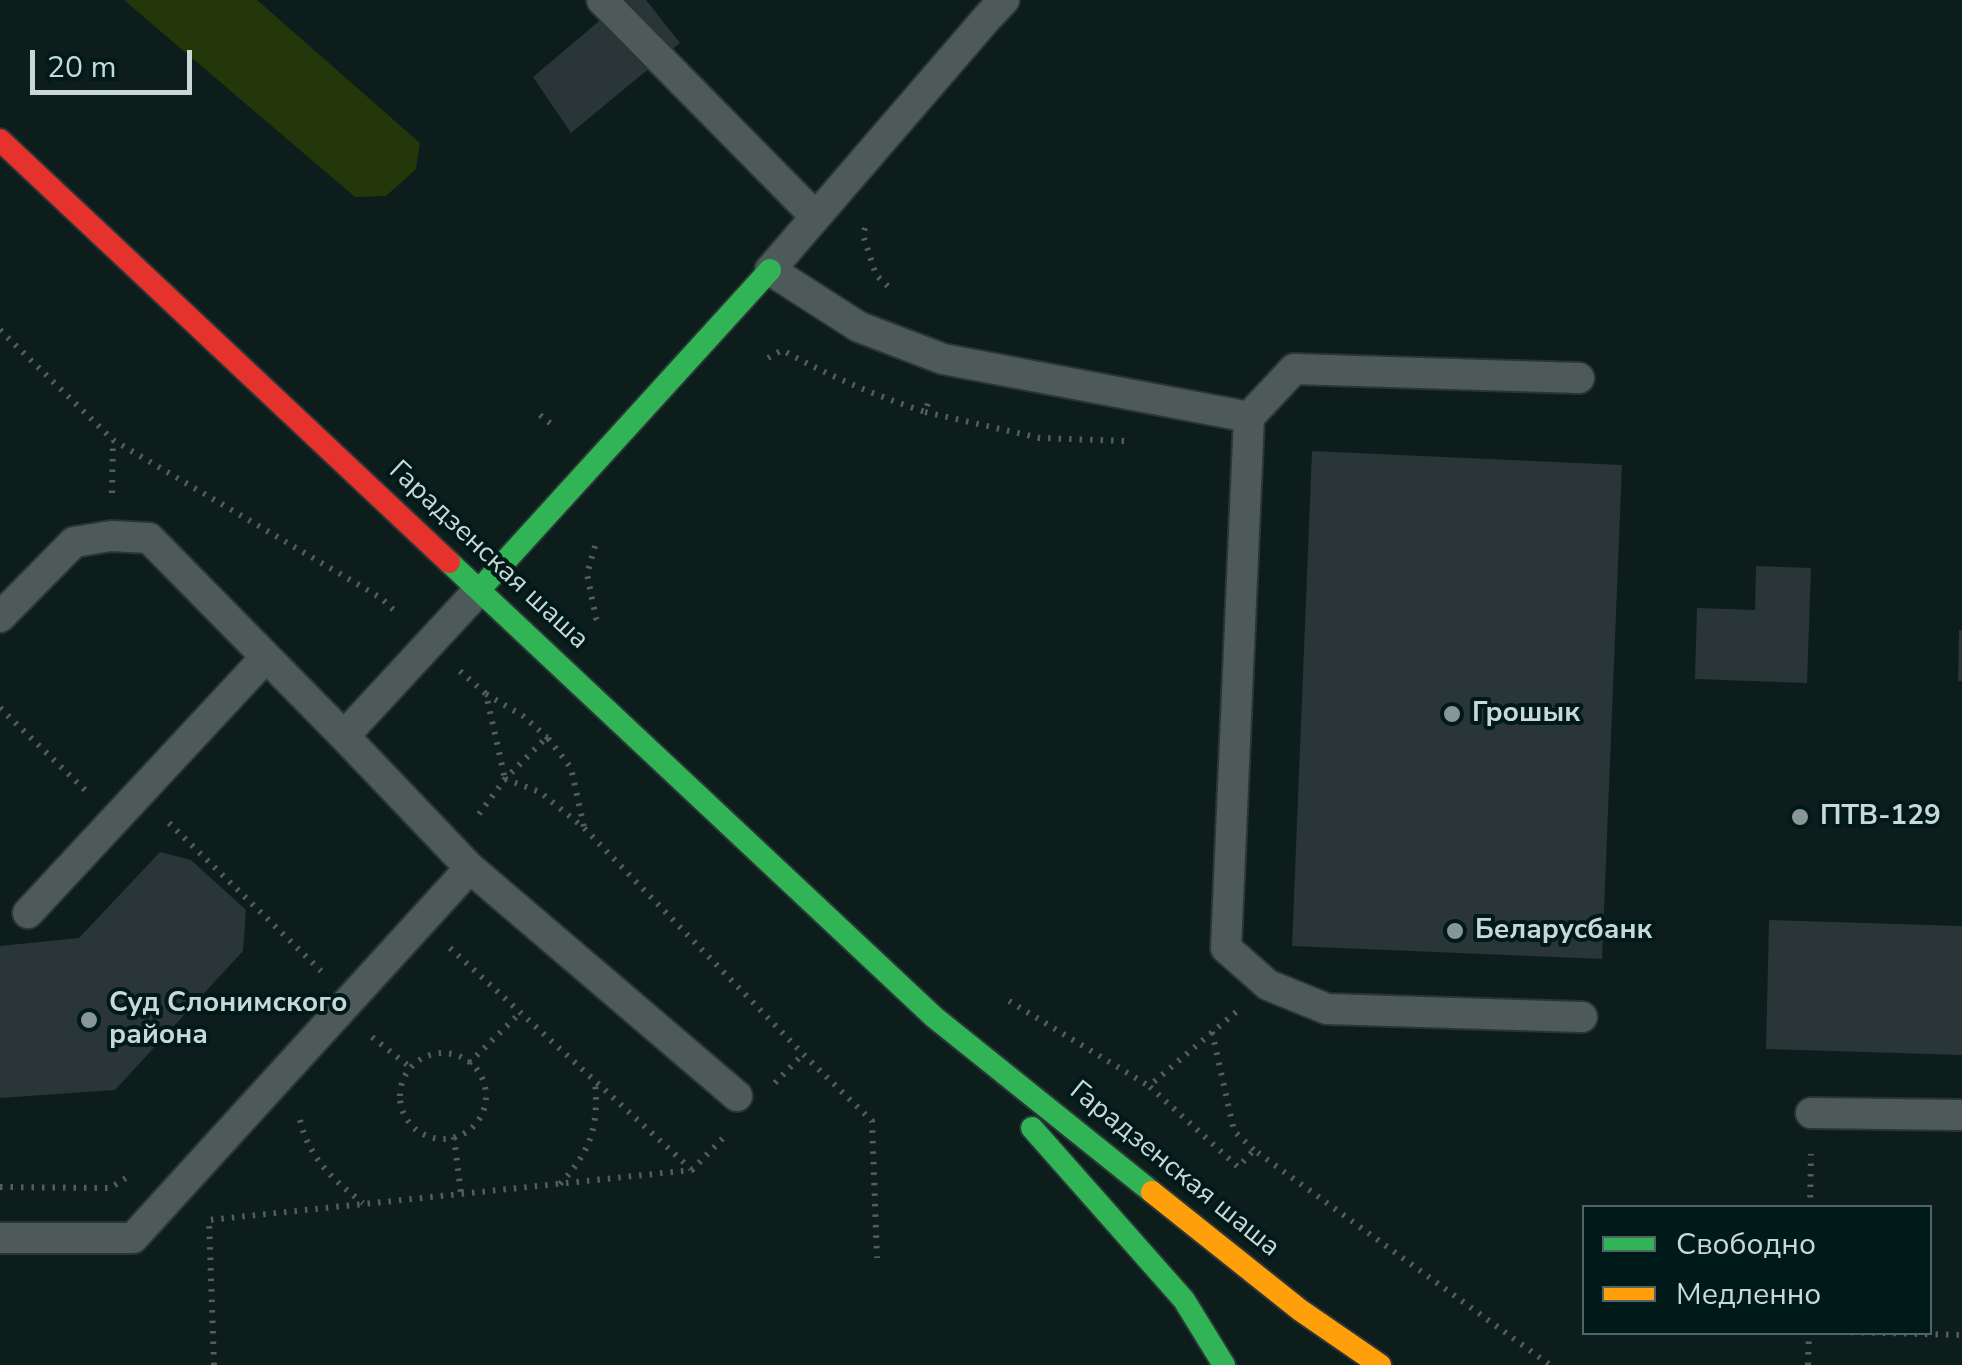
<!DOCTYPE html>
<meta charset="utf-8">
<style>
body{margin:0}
#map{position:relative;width:1962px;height:1365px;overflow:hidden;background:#0d1d1c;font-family:"Nunito Sans",sans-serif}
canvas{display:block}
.legend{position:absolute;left:1582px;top:1205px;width:350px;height:130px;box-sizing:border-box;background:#001919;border:2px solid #506565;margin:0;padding:12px 18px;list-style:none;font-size:30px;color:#c9d8d7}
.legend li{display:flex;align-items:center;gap:20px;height:50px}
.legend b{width:50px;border:2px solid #506565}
.scale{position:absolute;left:30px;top:50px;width:162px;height:45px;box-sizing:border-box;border:5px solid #c9d8d7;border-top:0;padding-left:12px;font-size:30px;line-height:35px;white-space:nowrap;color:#c9d8d7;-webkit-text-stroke:8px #001919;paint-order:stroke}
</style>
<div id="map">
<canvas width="1962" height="1365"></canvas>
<ul class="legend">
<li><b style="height:12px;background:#30b455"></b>Свободно</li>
<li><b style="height:12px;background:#ff9f0a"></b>Медленно</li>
</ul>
<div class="scale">20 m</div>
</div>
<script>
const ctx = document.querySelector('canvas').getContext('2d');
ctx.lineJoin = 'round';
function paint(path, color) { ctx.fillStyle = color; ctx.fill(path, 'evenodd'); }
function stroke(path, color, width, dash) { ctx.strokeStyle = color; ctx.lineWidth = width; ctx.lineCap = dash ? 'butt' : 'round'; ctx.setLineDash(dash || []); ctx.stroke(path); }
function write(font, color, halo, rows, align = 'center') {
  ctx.font = font + ' "Nunito Sans",sans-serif'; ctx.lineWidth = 8; ctx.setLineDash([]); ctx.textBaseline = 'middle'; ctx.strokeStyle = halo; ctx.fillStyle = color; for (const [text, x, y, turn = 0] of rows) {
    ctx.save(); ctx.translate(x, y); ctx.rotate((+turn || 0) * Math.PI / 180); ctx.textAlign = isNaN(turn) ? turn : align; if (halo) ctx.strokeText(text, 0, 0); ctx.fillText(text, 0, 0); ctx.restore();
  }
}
const green = new Path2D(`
 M124 0H257L420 143 416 169 386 196 355 197Z`);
const building = new Path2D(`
 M624 0H646L680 43 571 133 533 77Z
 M1312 451 1622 465 1602 959 1292 946Z
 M1756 566 1811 568 1807 683 1695 679 1697 608 1755 610Z
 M1959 630H1962V681H1958Z
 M160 852 191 860 246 910 243 951 115 1090 0 1098V946L79 938Z
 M1769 920 1962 926V1055L1766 1049Z`);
const path = new Path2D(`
 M865 228 863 235 876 275 893 291
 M0 330 113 440 381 598 399 615
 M768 358 782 350C829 376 874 395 925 412L930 397
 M925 412 1040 438 1126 441
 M540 415 555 427
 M112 493 113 440
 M595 546 587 574 596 618 600 625
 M460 671 486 694 505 779
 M486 694 523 716 547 737 552 733
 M0 708 86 791
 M505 779 540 792 584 828 803 1054 872 1121 877 1258
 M479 814 505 779 547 737 571 768 584 827
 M169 823 321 971
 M450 948 691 1169
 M1009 1001 1149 1086
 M1236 1012 1149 1086 1238 1167 1254 1150 1550 1365
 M1212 1032 1234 1131 1254 1150
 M372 1037 410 1067
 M400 1096a43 43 0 1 1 86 0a43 43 0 1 1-86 0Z
 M469 1063 520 1013
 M775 1083 803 1054
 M300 1120C309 1158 333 1180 363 1203
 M454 1137 461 1194
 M560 1184C591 1151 599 1126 595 1082
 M0 1187 110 1188 126 1178
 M1810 1208 1811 1154
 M1841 1332 1962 1335
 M214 1365 209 1220 692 1170 725 1136
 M1808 1365 1809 1332`);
const lane = new Path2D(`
 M602 0 815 216
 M1004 0 987 18 770 270 859 327 943 359 1249 417 1226 948 1268 985 1327 1009 1582 1017
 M1249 417 1294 369 1579 378
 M0 617 74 542 111 536 149 538 344 736 470 868 737 1096
 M344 736 479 590
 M28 913 266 657
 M1811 1113 1962 1115
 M0 1238H133L470 868`);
const fast = new Path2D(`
 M449 562 934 1017 1152 1192
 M479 590 770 270
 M1032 1128 1184 1300 1224 1365`);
const slow = new Path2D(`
 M1152 1192 1300 1310 1380 1365`);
const jam = new Path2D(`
 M0 140 449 562`);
const markers = [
 [1452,714,10,"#879796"],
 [1800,817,10,"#879796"],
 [1455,931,10,"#879796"],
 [89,1020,10,"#879796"]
];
const streetNames = [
 ["Гарадзенская шаша",488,556,43],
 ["Гарадзенская шаша",1174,1170,39]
];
const poiNames = [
 ["Грошык",1472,714],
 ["ПТВ-129",1820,817],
 ["Беларусбанк",1475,931],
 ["Суд Слонимского",109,1004],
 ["района",109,1036]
];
paint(green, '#24370a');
paint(building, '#293536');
stroke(lane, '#2b3535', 34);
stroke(fast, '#2b3535', 26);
stroke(slow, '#2b3535', 26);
stroke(jam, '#2b3535', 26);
stroke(path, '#535e5d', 6, [2.5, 8]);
stroke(lane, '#4e5959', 30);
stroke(fast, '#30b455', 22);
stroke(slow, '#ff9f0a', 22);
stroke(jam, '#e5322d', 22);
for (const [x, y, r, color] of markers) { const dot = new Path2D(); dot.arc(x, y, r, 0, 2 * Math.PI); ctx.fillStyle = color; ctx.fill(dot); stroke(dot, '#001919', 4); }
write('28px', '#c9d8d7', '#001919', streetNames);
write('bold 28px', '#c9d8d7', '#001919', poiNames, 'left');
</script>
